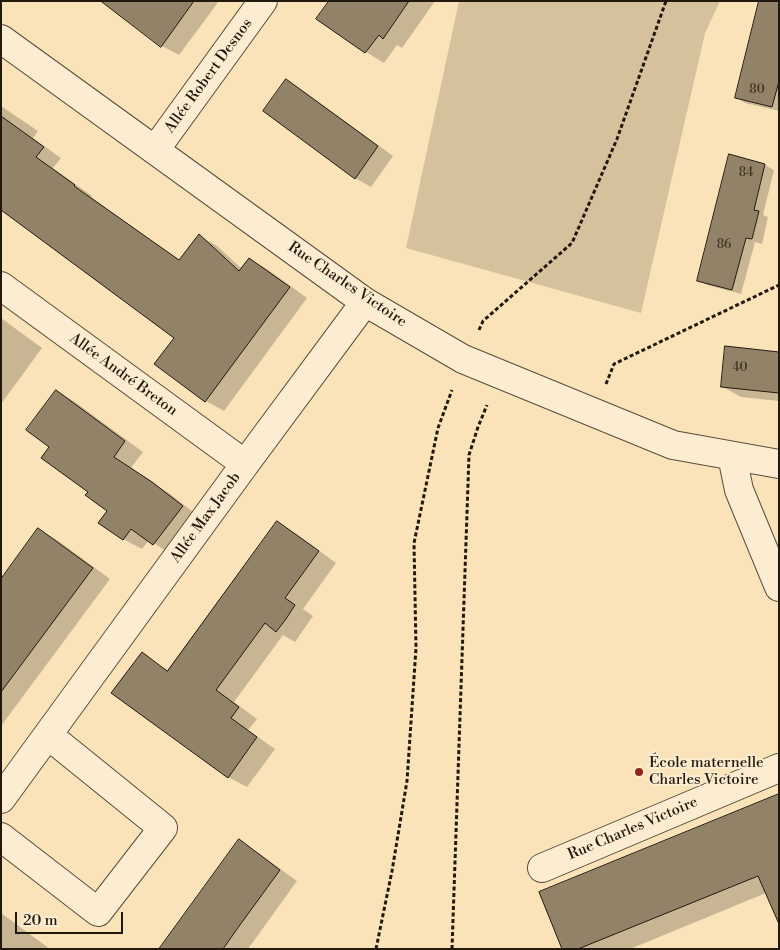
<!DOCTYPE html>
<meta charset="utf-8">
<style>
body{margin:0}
#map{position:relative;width:780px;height:950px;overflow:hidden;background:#fae3b9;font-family:"Libre Bodoni",serif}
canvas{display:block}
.frame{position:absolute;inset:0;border:2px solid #22190e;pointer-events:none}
.scale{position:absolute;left:15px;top:912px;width:108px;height:22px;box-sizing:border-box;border:2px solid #22190e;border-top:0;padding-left:6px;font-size:15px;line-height:18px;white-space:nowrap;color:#22190e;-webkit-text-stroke:4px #fcedd2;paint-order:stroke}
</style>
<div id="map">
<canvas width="780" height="950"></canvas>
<div class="frame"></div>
<div class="scale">20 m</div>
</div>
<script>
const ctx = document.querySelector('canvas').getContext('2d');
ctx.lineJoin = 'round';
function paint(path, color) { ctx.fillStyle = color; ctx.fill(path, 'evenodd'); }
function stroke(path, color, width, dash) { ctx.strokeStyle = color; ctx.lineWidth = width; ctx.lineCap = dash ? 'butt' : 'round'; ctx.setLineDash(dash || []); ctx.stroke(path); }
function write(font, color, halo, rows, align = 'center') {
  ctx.font = font + ' "Libre Bodoni",serif'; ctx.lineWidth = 4; ctx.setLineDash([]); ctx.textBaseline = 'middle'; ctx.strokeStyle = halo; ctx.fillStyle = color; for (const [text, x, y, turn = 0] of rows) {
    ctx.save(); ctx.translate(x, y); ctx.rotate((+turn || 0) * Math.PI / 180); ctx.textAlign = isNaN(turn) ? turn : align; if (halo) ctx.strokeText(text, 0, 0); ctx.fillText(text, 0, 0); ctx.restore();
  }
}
const green = new Path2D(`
 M459 1H720L705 33 641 313 406 248Z`);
const shadow = new Path2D(`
 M101 1H219L179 55 162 46Z
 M330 1H435L402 48 397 45 384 63 366 52 318 18Z
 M760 1H779V111L745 103 736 97Z
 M287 81 302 90 393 156 371 187 355 178Z
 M1 106 38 131 33 138 61 158 53 168 92 196 91 197 180 261 199 236 217 246 242 269 250 259 267 269 307 298 224 411 206 401 156 364 175 338 1 186Z
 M730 156 765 165 774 170 763 215 768 217 762 244 755 242 741 294 707 285 698 280Z
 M1 318 42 348 1 404Z
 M779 353V401L741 397 723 387Z
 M57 391 75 402 143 452 131 468 170 494 201 518 172 555 149 540 142 549 123 539 108 511 50 447Z
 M277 523 296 534 336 563 303 609 313 616 295 642 283 635 234 702 257 719 248 730 275 749 247 787 228 777 142 654 169 671Z
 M38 529 57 540 110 579 1 726V598Z
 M779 795V924L766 893 630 949H563Z
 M239 841 257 852 297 881 248 949H161Z
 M1 913 50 949H1Z`);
const building = new Path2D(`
 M101 1H194L161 47Z
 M329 1H409L383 39 379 35 365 53 316 19Z
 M759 1H779V81L772 107 735 98Z
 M286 79 378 146 355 179 263 111Z
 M1 116 44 147 36 157 75 185 74 186 179 260 199 234 239 271 249 258 290 287 205 402 154 364 174 338 1 210Z
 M729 154 765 164 754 210 759 211 752 239 746 238 732 290 697 281Z
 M725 346 779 352V393L721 387Z
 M56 390 125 441 114 457 152 482 183 506 153 545 131 529 123 540 98 523 107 511 85 495 88 492 41 458 49 447 26 430Z
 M277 521 319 551 285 598 295 605 286 619 276 632 265 623 216 690 239 707 231 718 257 737 228 778 111 693 142 652 167 671Z
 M38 528 93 568 1 692V579Z
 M779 794V924L758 876 578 949H562L539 892Z
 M239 839 280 870 237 929 223 949H159Z`);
const path = new Path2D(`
 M479 330 483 321 572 243 617 139 666 1
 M606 384 614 364 779 285
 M376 949 392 871 407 781 416 648 414 543 438 428 452 390
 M452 949 469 455 478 427 487 405`);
const minor = new Path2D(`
 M1 39 365 302 463 359 673 445 779 464
 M155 150 263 1
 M1 286 245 464
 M732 456 739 490 779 587
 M1 799 245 464 365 302
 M1 837 98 912 163 828 48 735
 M542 868 779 768`);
const markers = [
 [639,772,5,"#8f2418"]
];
const numberNames = [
 ["80",757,90],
 ["84",746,173],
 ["86",724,245],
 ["40",740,368]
];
const streetNames = [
 ["Allée Robert Desnos",209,76,-54],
 ["Rue Charles Victoire",347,285,34],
 ["Allée André Breton",123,375,36],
 ["Allée Max Jacob",206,518,-54],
 ["Rue Charles Victoire",633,829,-23]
];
const poiNames = [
 ["École maternelle",649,763],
 ["Charles Victoire",649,780]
];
paint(green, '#d5c19c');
paint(shadow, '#0003');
paint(building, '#928267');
stroke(building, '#22190e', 1);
stroke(minor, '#584c39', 30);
stroke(path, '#22190e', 3, [4, 2.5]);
stroke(minor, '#fcedd2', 28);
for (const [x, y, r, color] of markers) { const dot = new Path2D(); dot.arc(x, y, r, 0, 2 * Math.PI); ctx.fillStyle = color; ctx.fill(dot); stroke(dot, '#fcedd2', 2); }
write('12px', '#3e3324', null, numberNames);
write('15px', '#22190e', '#fcedd2', streetNames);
write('15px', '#22190e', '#fcedd2', poiNames, 'left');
</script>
